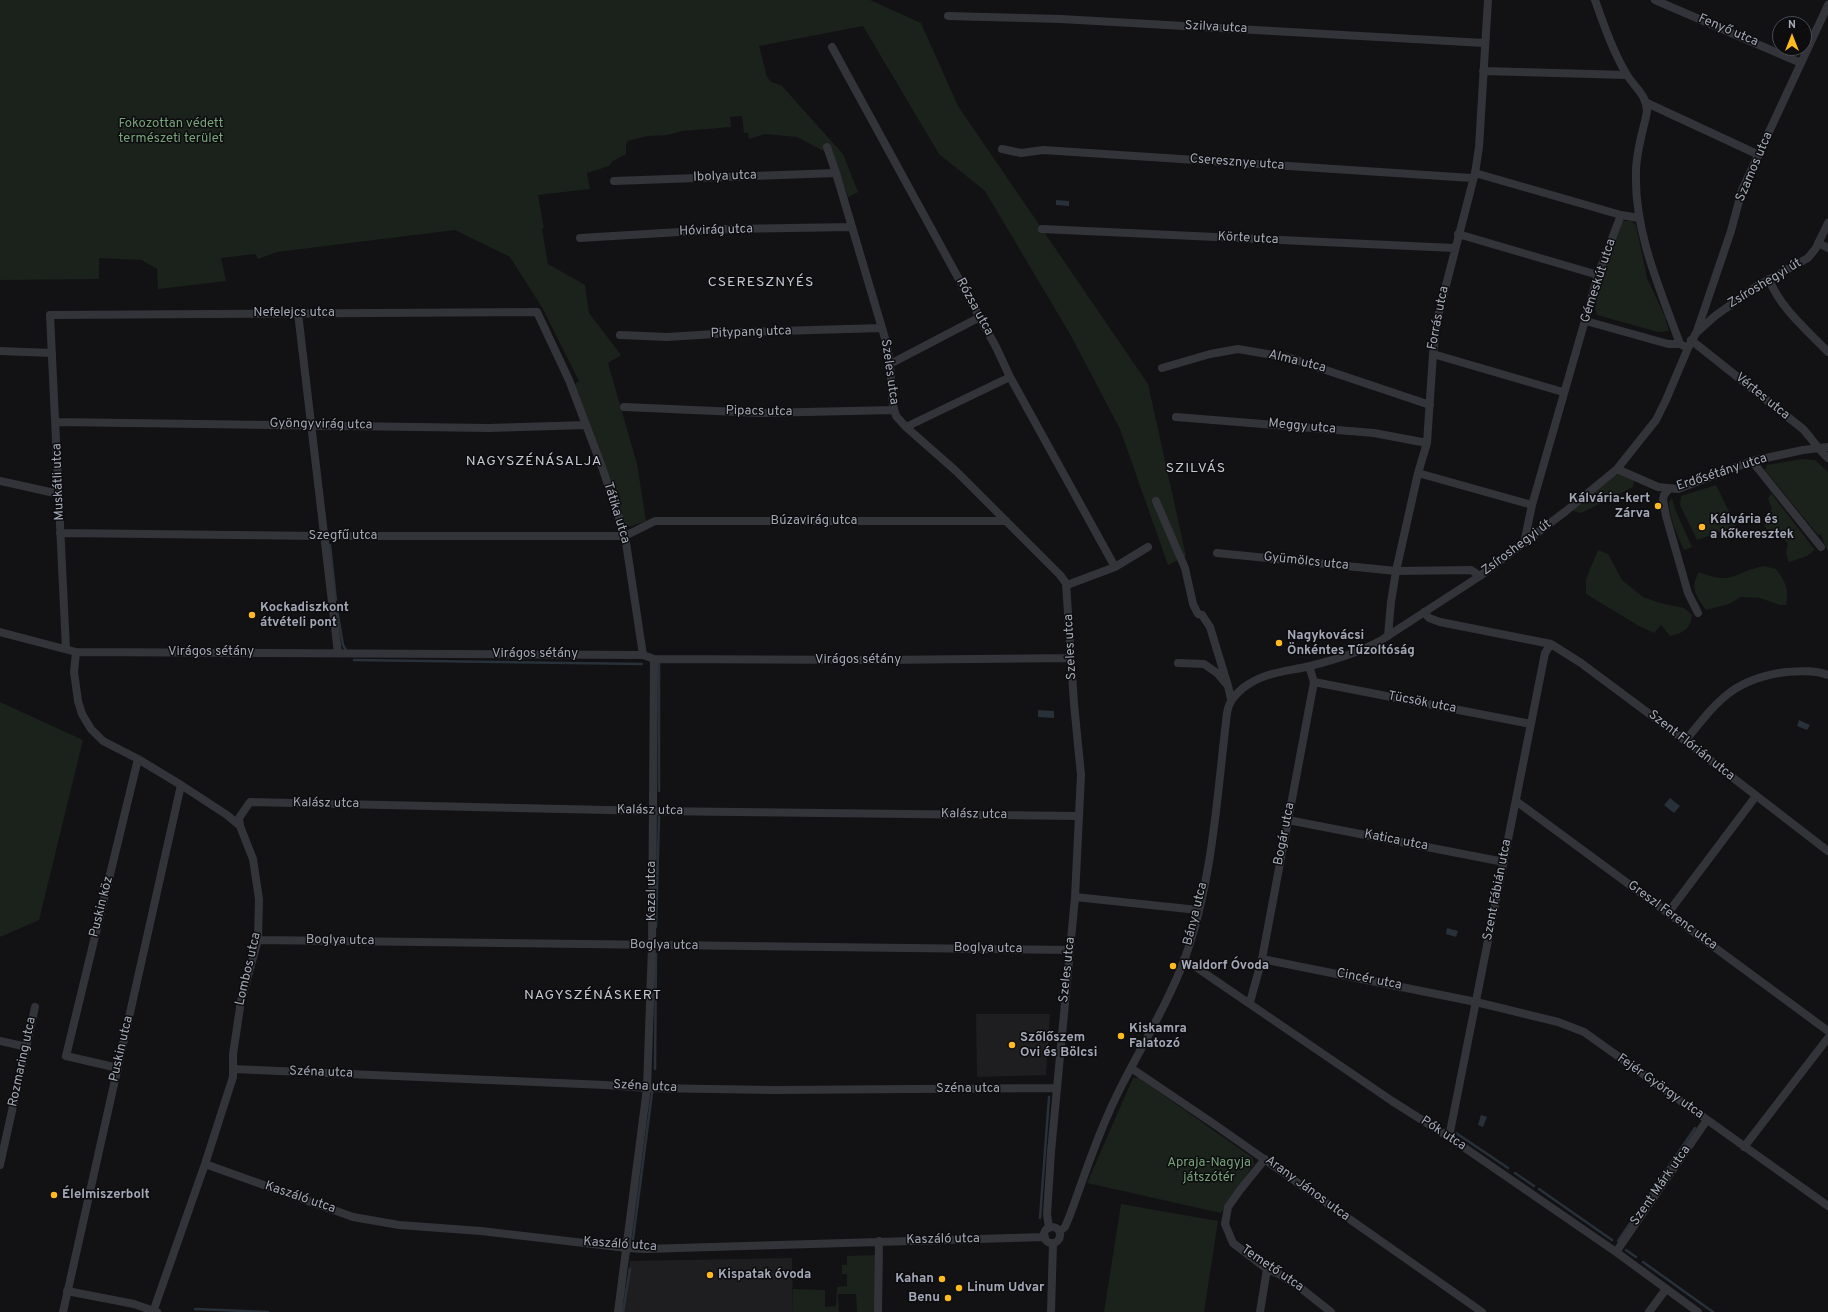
<!DOCTYPE html>
<meta charset="utf-8">
<style>
body{margin:0}
#map{position:relative;width:1828px;height:1312px;overflow:hidden;background:#121214;font-family:Overpass,sans-serif}
canvas{display:block}
.north{position:absolute;left:1772px;top:16px;width:40px;height:40px;box-sizing:border-box;background:#0d0d0f;border:1px solid #494b52;border-radius:50%;rotate:0deg;font-size:11px;font-weight:700;line-height:16px;text-align:center;color:#a3a8b6}
.north::after{content:'';display:block;margin:auto;width:14px;height:18px;background:#ffba20;clip-path:polygon(50% 0,100% 100%,50% 72%,0 100%)}
</style>
<div id="map">
<canvas width="1828" height="1312"></canvas>
<div class="north">N</div>
</div>
<script>
const ctx = document.querySelector('canvas').getContext('2d');
ctx.lineJoin = 'round';
function paint(path, color) { ctx.fillStyle = color; ctx.fill(path, 'evenodd'); }
function stroke(path, color, width, dash) { ctx.strokeStyle = color; ctx.lineWidth = width; ctx.lineCap = dash ? 'butt' : 'round'; ctx.setLineDash(dash || []); ctx.stroke(path); }
function write(font, color, halo, rows, align = 'center') {
  ctx.font = font + ' Overpass,sans-serif'; ctx.lineWidth = 3; ctx.setLineDash([]); ctx.textBaseline = 'middle'; ctx.strokeStyle = halo; ctx.fillStyle = color; for (const [text, x, y, turn = 0] of rows) {
    ctx.save(); ctx.translate(x, y); ctx.rotate((+turn || 0) * Math.PI / 180); ctx.textAlign = isNaN(turn) ? turn : align; if (halo) ctx.strokeText(text, 0, 0); ctx.fillText(text, 0, 0); ctx.restore();
  }
}
const built = new Path2D(`
 M976 1014H1050L1046 1075 977 1077Z
 M792 1258 793 1312H622L630 1261Z`);
const green = new Path2D(`
 M0 0H870L921 23 958 106 1148 384 1186 556 1168 565 1120 429 1070 334 985 191 939 154 863 26 759 46 767 77 771 82 781 85 843 154 858 192 848 197 833 156 797 137 765 134 749 139 748 133H744L742 116 730 117 731 127 682 131 668 135 647 136 628 141 626 144V154L613 161 609 166 587 173 590 189 538 195 544 228 542 229 548 264 585 285 589 313 621 355 608 363 637 464 646 521 626 528 573 385 579 381 543 309 510 257 455 230 277 252 258 259 255 254 221 258 226 281 158 289 157 269 141 260 99 258V279L0 280Z
 M1622 221H1631L1636 225 1647 278 1665 317 1669 331 1658 332 1597 315C1589 298 1615 241 1622 221Z
 M1802 459 1815 460 1828 472V552L1821 535 1823 534 1818 535 1765 470 1767 465Z
 M1616 473 1634 480 1633 487 1581 513 1570 510Z
 M1716 485 1736 526 1697 540 1680 505 1681 496Z
 M1771 493 1815 550 1807 556 1789 562 1786 553 1788 544 1784 538 1771 534 1765 527 1768 514 1772 509 1768 499Z
 M1672 498 1675 509 1692 547 1684 550C1677 534 1670 520 1669 502Z
 M1598 550 1608 554 1622 580 1643 597 1660 603 1684 608 1692 615C1690 629 1684 633 1670 636L1661 625 1654 633 1639 626 1586 594V579Z
 M1764 566 1776 569C1785 581 1790 590 1786 605H1780L1760 598 1741 597 1729 604 1706 610C1697 596 1689 589 1699 572 1733 586 1734 572 1764 566Z
 M0 702 83 740 39 920 0 937Z
 M1133 1078H1139L1253 1158 1254 1164 1221 1213 1087 1183Z
 M1121 1204 1218 1221 1204 1312H1104Z
 M876 1255 878 1312H857L856 1294H838L839 1312H793V1289L825 1290V1307L836 1306 837 1287 847 1286V1274H842V1265H847V1256Z`);
const water = new Path2D(`
 M1056 200 1069 201V206L1056 205Z
 M1038 710 1054 711V718L1038 717Z
 M1799 720 1810 725 1807 730 1797 726Z
 M1670 798 1680 806 1674 813 1664 805Z
 M1447 928 1458 931 1456 937 1446 934Z
 M1481 1115 1487 1117 1483 1127 1478 1125Z`);
const stream = new Path2D(`
 M330 545 336 600
 M337 610 343 645 346 650
 M354 660 642 664
 M659 664V791
 M656 927 659 817
 M655 1069 656 954
 M1456 1133 1508 1168
 M1515 1173 1534 1186
 M1539 1189 1612 1240
 M1040 1218 1049 1097
 M633 1239 652 1093
 M1618 1241 1695 1128
 M1626 1250 1636 1257
 M1643 1262 1713 1312
 M195 1309 268 1312
 M623 1312 630 1269`);
const street = new Path2D(`
 M1595 0C1604 25 1613 52 1627 75 1635 88 1647 95 1647 112 1643 131 1636 152 1636 172 1634 232 1660 289 1680 344L1688 348
 M1655 0 1801 63
 M948 16 1061 19 1484 43
 M832 47 996 347 1010 377 1115 567
 M1483 71 1627 75
 M1647 103 1759 155
 M827 147 836 173 887 345 890 364 893 405 896 416 906 427 956 471 1060 575 1066 583 1074 704 1081 775 1075 897 1051 1152 1047 1214 1049 1228
 M1002 149 1021 153 1043 150 1472 178
 M1475 173 1621 215
 M614 181 836 173
 M1042 229 1454 248
 M1458 234 1598 275
 M580 238 729 229 852 227
 M1818 243 1828 248
 M1769 279C1780 308 1807 330 1828 352
 M298 313C312 426 324 540 338 653
 M1586 321 1668 344H1680
 M1697 331 1731 231 1742 190 1828 5
 M620 335 667 337 745 332 882 328
 M1691 340 1803 429C1812 439 1818 449 1828 458
 M0 351 52 353
 M1433 354 1563 392
 M890 364 980 317
 M1162 368 1210 354 1238 349 1290 358 1430 405
 M624 407 761 413 894 410
 M1176 417 1374 433 1427 443
 M56 422 489 428 586 425
 M906 427 1010 377
 M1752 461 1821 547
 M1617 469 1658 487 1678 489 1752 461 1803 450 1828 447
 M1418 473 1532 505
 M0 481 59 494
 M1669 489 1664 495 1663 500 1666 516 1688 593 1698 613
 M1156 501 1185 568 1193 604 1198 614 1202 615 1210 627 1228 686
 M60 533 323 536H625L655 521H1006
 M1524 543 1532 505 1598 275 1621 215 1639 218
 M1217 553 1396 571 1471 570 1480 576
 M1067 585 1115 567 1148 547
 M1424 612 1429 618 1440 622 1551 644 1581 663 1675 733 1828 851
 M0 632 76 652 643 655 654 659 879 660 1071 658
 M1388 636 1391 602 1396 571 1418 473 1427 443 1433 354 1437 320 1475 173 1479 147 1488 0
 M66 649 50 315 537 312 569 380 602 467 625 536 643 655
 M76 652 74 672 78 701 82 714 91 729 103 741 138 759 181 785 227 815 240 826 253 859 259 899 258 940 241 1001 233 1054V1077L205 1164 153 1312
 M1178 663 1204 664 1217 673 1228 686 1231 699
 M1314 682 1531 724
 M1685 741C1717 702 1732 679 1786 672 1799 671 1815 670 1828 675
 M1516 801 1828 1031
 M1288 820 1504 862
 M240 826 239 818 250 802 652 811 1078 816
 M1075 897 1198 910
 M1668 913 1756 796
 M258 940 1070 950
 M1184 959 1392 1101 1449 1137 1616 1252 1698 1312
 M1262 959 1476 1002 1558 1022 1584 1032 1828 1206
 M1250 1002 1262 959 1314 682 1309 666
 M0 1041 27 1047
 M118 1068 66 1056 138 759
 M1131 1068 1214 1124 1482 1312
 M233 1069 605 1085 647 1088 774 1090 1056 1088
 M1449 1137 1545 653 1551 644
 M1744 1147 1828 1038
 M1265 1159 1240 1190 1228 1207 1225 1224 1233 1243 1267 1269 1279 1274 1298 1286 1331 1312
 M205 1164 353 1217 399 1225 481 1231 627 1248 645 1249 1045 1237
 M0 1165 35 1007
 M1044 1235a8 8 0 1 1 16 0a8 8 0 1 1-16 0Z
 M1060 1231 1065 1227 1070 1215C1086 1171 1101 1125 1123 1083 1144 1042 1169 1001 1185 958 1213 880 1217 795 1227 713 1229 701 1234 696 1243 688 1264 672 1285 672 1310 666 1334 660 1358 653 1380 641L1480 576 1566 511 1617 469 1656 420 1666 400 1688 348 1696 333 1715 316 1757 286 1808 258 1816 248 1828 223
 M1616 1252 1707 1120
 M67 1291 134 1304 157 1312
 M63 1312 181 785
 M618 1312 647 1088 652 946 654 659
 M878 1312 879 1241
 M1051 1312 1053 1243
 M1260 1312 1267 1269
 M1649 1312 1666 1289`);
const markers = [
 [1658,506,4,"#ffba20"],
 [1702,527,4,"#ffba20"],
 [252,615,4,"#ffba20"],
 [1279,643,4,"#ffba20"],
 [1173,966,4,"#ffba20"],
 [1121,1036,4,"#ffba20"],
 [1012,1045,4,"#ffba20"],
 [54,1195,4,"#ffba20"],
 [710,1275,4,"#ffba20"],
 [942,1279,4,"#ffba20"],
 [959,1288,4,"#ffba20"],
 [948,1298,4,"#ffba20"]
];
const streetNames = [
 ["Szilva utca",1216,28,3],
 ["Fenyő utca",1728,31,23],
 ["Cseresznye utca",1237,163,4],
 ["Szamos utca",1755,167,-67],
 ["Ibolya utca",725,177,-2],
 ["Hóvirág utca",716,231,-2],
 ["Körte utca",1248,239,3],
 ["Gémeskút utca",1599,281,-72],
 ["Zsíroshegyi út",1765,284,-31],
 ["Rózsa utca",974,307,61],
 ["Nefelejcs utca",294,313],
 ["Forrás utca",1439,318,-79],
 ["Pitypang utca",751,333,-2],
 ["Alma utca",1297,362,14],
 ["Szeles utca",889,372,82],
 ["Vértes utca",1762,397,39],
 ["Pipacs utca",759,412,1],
 ["Gyöngyvirág utca",321,425,1],
 ["Meggy utca",1302,427,5],
 ["Erdősétány utca",1722,473,-18],
 ["Muskátli utca",59,482,-92],
 ["Tátika utca",616,513,73],
 ["Búzavirág utca",814,521],
 ["Szegfű utca",343,536],
 ["Zsíroshegyi út",1517,548,-37],
 ["Gyümölcs utca",1306,562,6],
 ["Szeles utca",1071,647,-93],
 ["Virágos sétány",211,652],
 ["Virágos sétány",535,654],
 ["Virágos sétány",858,660],
 ["Tücsök utca",1422,703,11],
 ["Szent Flórián utca",1691,746,38],
 ["Kalász utca",326,804,1],
 ["Kalász utca",650,811,1],
 ["Kalász utca",974,815,1],
 ["Bogár utca",1285,834,-79],
 ["Katica utca",1396,841,11],
 ["Szent Fábián utca",1498,890,-79],
 ["Kazal utca",652,891,-90],
 ["Puskin köz",102,907,-76],
 ["Bánya utca",1196,914,-76],
 ["Greszl Ferenc utca",1672,916,36],
 ["Boglya utca",340,941,1],
 ["Boglya utca",664,946,1],
 ["Boglya utca",988,949,1],
 ["Lombos utca",249,969,-77],
 ["Szeles utca",1068,970,-84],
 ["Cincér utca",1369,980,11],
 ["Puskin utca",122,1049,-77],
 ["Rozmaring utca",23,1062,-78],
 ["Széna utca",321,1073,2],
 ["Széna utca",645,1087,3],
 ["Fejér György utca",1660,1087,35],
 ["Széna utca",968,1089],
 ["Pók utca",1443,1134,33],
 ["Szent Márk utca",1661,1186,-55],
 ["Arany János utca",1307,1189,36],
 ["Kaszáló utca",300,1198,19],
 ["Kaszáló utca",943,1240,-1],
 ["Kaszáló utca",620,1245,4],
 ["Temető utca",1272,1269,34]
];
const parkNames = [
 ["Fokozottan védett",171,124],
 ["természeti terület",171,139],
 ["Apraja-Nagyja",1209,1163],
 ["játszótér",1209,1178]
];
const poiNames = [
 ["Kálvária-kert",1650,499,"right"],
 ["Zárva",1650,514,"right"],
 ["Kálvária és",1710,520],
 ["a kőkeresztek",1710,535],
 ["Kockadiszkont",260,608],
 ["átvételi pont",260,623],
 ["Nagykovácsi",1287,636],
 ["Önkéntes Tűzoltóság",1287,651],
 ["Waldorf Óvoda",1181,966],
 ["Kiskamra",1129,1029],
 ["Falatozó",1129,1044],
 ["Szőlőszem",1020,1038],
 ["Ovi és Bölcsi",1020,1053],
 ["Élelmiszerbolt",62,1195],
 ["Kispatak óvoda",718,1275],
 ["Kahan",934,1279,"right"],
 ["Linum Udvar",967,1288],
 ["Benu",940,1298,"right"]
];
const neighbourhoodNames = [
 ["CSERESZNYÉS",761,283],
 ["NAGYSZÉNÁSALJA",534,462],
 ["SZILVÁS",1196,469],
 ["NAGYSZÉNÁSKERT",593,996]
];
paint(built, '#1e1e21');
paint(green, '#1a221b');
paint(water, '#283139');
stroke(stream, '#283139', 2.5);
stroke(street, '#33343a', 8);
for (const [x, y, r, color] of markers) { const dot = new Path2D(); dot.arc(x, y, r, 0, 2 * Math.PI); ctx.fillStyle = color; ctx.fill(dot); stroke(dot, '#0d0d0f', 1.5); }
write('13px', '#a3a8b6', '#0d0d0f', streetNames);
write('13px', '#78a37b', '#0d0d0f', parkNames);
write('bold 13px', '#a3a8b6', '#0d0d0f', poiNames, 'left');
ctx.letterSpacing = '1px';
write('14px', '#c4c7d2', '#0d0d0f', neighbourhoodNames);
ctx.letterSpacing = '0px';
</script>
